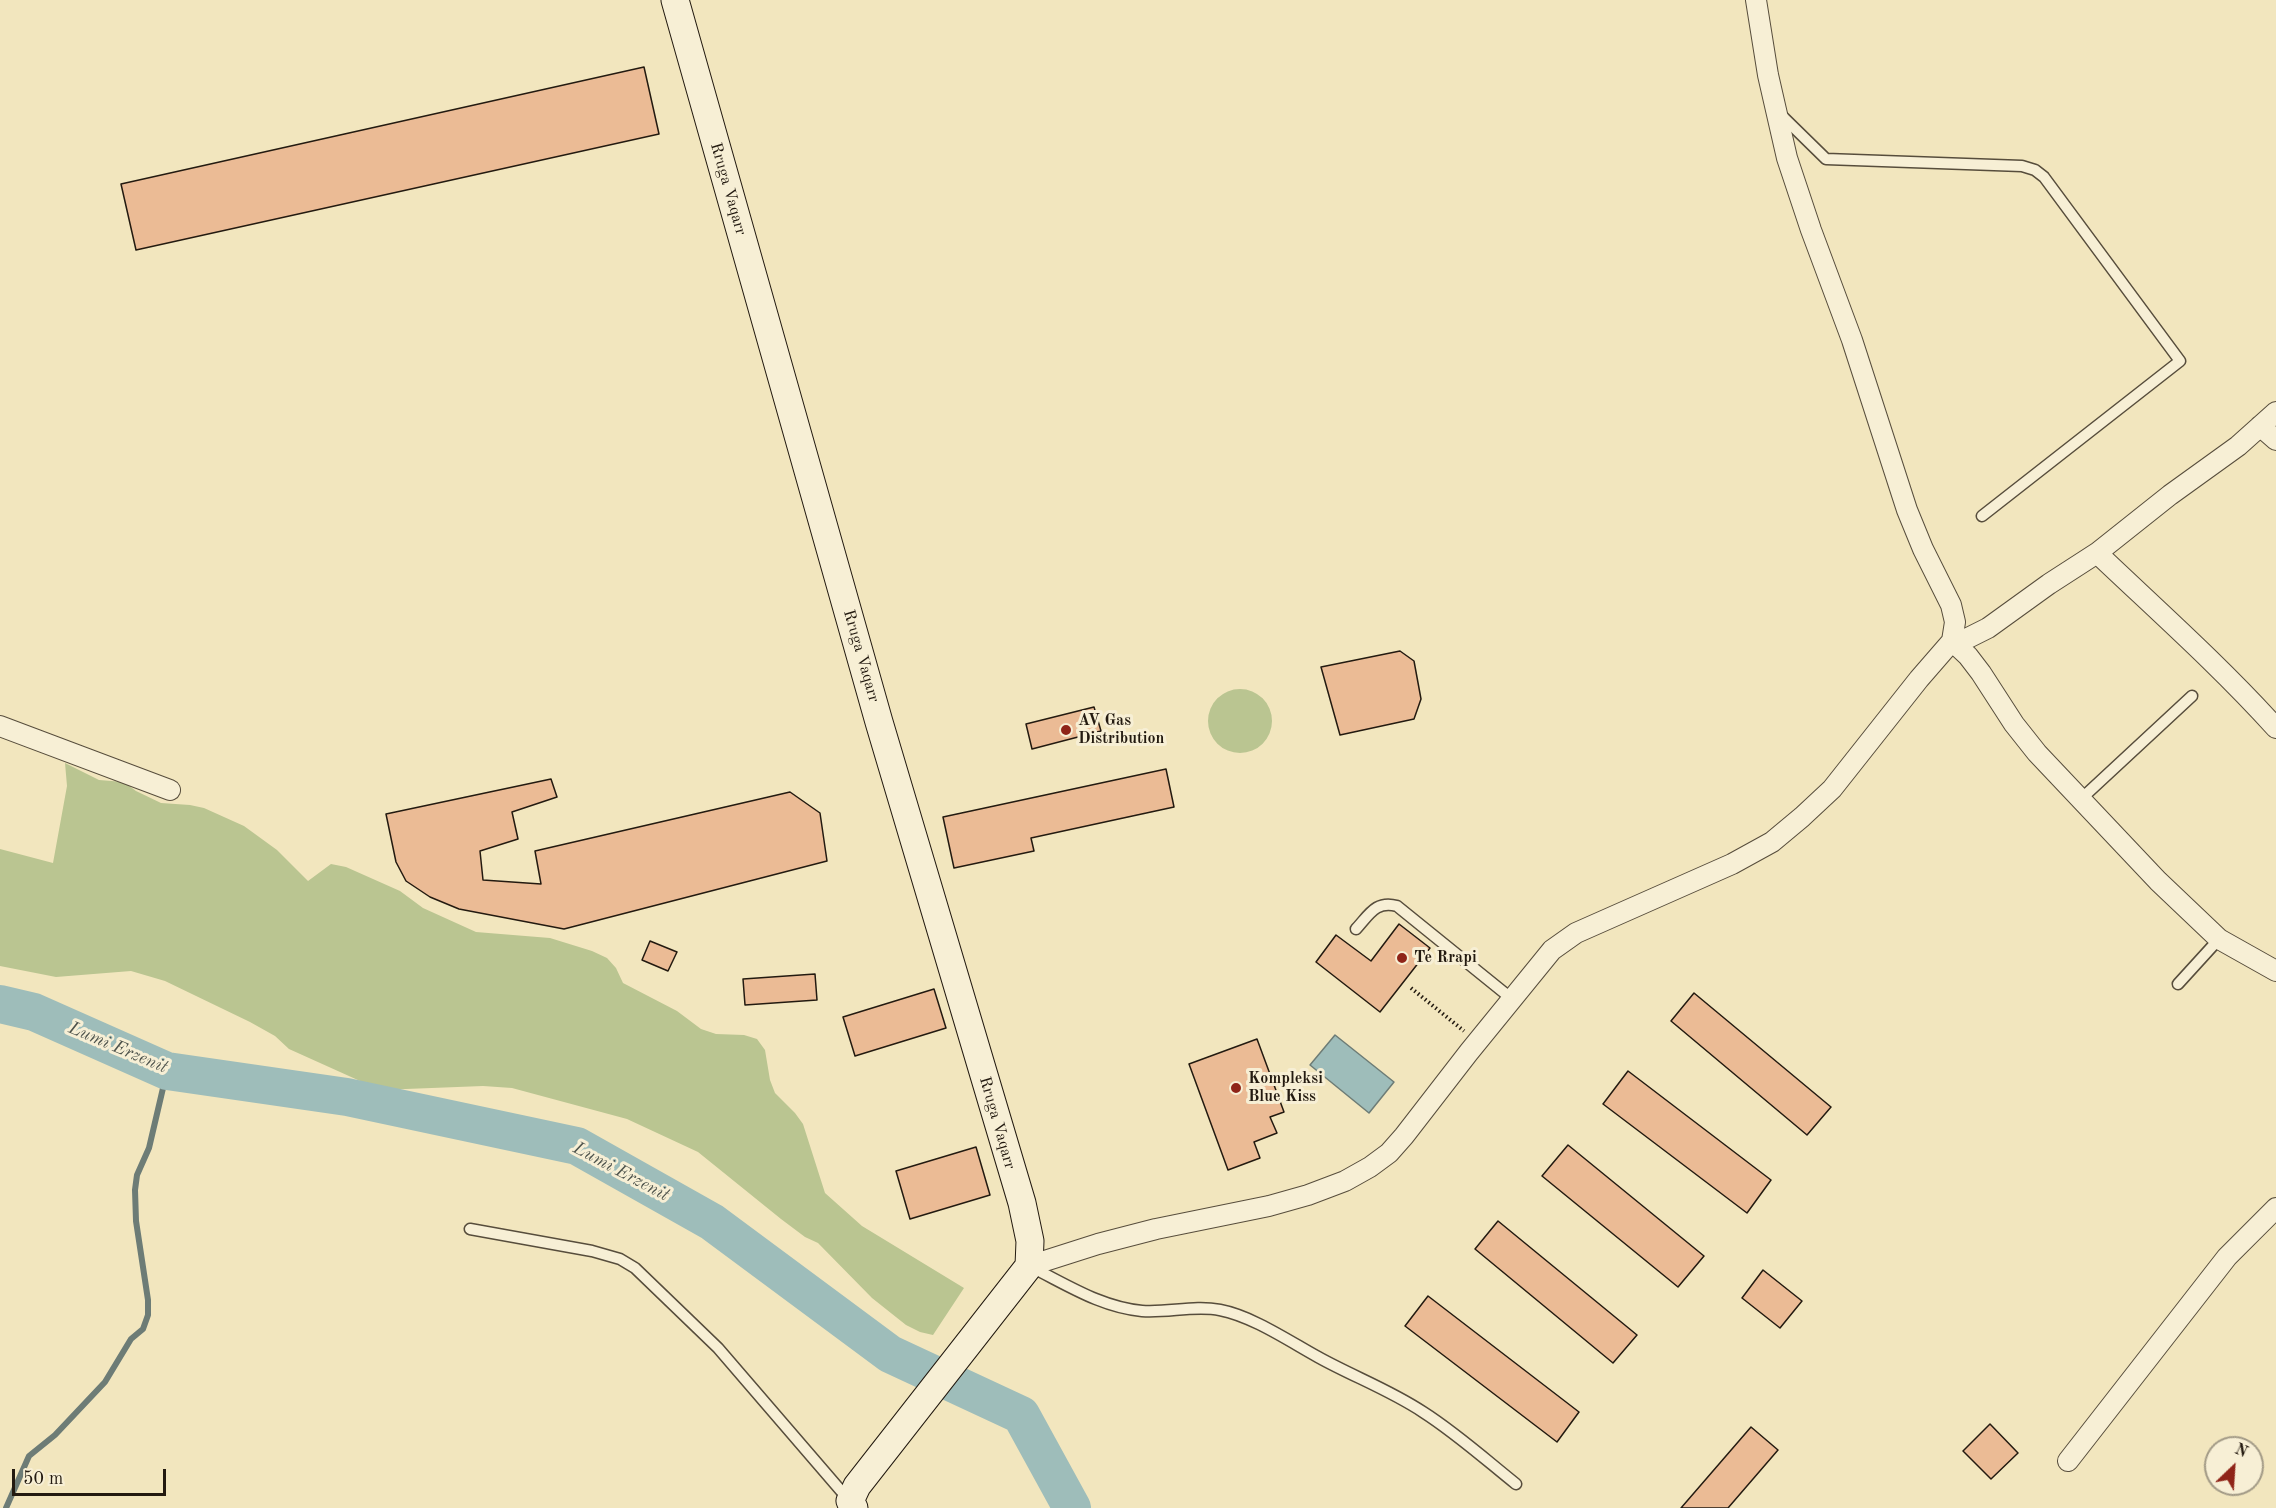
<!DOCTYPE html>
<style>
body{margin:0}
#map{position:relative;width:2276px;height:1508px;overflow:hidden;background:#f2e6be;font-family:"Old Standard TT",serif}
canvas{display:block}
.north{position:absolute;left:2204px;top:1436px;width:60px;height:60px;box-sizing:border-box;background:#f7efd5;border:2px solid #a29a86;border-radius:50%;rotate:25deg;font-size:16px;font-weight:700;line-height:24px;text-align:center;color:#231a10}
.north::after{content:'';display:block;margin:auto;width:21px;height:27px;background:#8f2418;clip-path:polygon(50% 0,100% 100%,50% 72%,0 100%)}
.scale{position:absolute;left:12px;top:1469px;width:154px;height:27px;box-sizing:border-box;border:3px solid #231a10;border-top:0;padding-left:8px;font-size:18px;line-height:21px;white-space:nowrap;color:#231a10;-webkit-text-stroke:4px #f7efd5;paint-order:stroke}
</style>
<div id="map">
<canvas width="2276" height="1508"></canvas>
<div class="north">N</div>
<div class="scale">50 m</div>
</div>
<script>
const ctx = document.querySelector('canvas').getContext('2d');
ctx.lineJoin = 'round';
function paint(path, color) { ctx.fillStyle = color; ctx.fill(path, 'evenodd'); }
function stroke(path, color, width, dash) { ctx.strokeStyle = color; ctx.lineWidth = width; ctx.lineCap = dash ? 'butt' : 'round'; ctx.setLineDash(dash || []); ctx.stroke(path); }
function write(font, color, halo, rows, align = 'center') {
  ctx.font = font + ' "Old Standard TT",serif'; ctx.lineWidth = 6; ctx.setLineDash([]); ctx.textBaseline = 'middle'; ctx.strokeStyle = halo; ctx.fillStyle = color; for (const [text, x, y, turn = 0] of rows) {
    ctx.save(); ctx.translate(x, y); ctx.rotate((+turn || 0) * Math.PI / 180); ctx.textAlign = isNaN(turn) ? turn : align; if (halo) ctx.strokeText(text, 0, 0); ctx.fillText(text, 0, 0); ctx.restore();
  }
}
const green = new Path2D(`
 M1208 721a32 32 0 1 1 64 0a32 32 0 1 1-64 0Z
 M65 763 99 780 124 782 136 791 161 803 190 805 204 808 244 826 277 850 308 881 331 864 346 867 400 891 423 908 476 932 550 938 592 951 607 958 616 968 623 983 677 1011 701 1029 716 1034 744 1035 757 1039 765 1050 770 1080 775 1093 795 1113 803 1124 825 1193 862 1226 964 1288 933 1335 920 1332 906 1325 872 1298 818 1243 805 1237 781 1219 698 1152 627 1119 512 1088 483 1086 380 1090 289 1049 275 1036 250 1022 165 981 131 971 56 977 0 966V849L53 863 67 786Z`);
const water = new Path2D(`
 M1335 1035 1394 1082 1369 1113 1310 1065Z`);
const stream = new Path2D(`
 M6 1508 29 1456 55 1435 105 1382 131 1339 143 1329 148 1315V1300L136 1221 135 1190 137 1175 149 1148 167 1071`);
const river = new Path2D(`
 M0 1004 34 1012 167 1071 347 1097 577 1146 712 1222 890 1354 1021 1415 1072 1508`);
const building = new Path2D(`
 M644 67 659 134 136 250 121 184Z
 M1400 651 1414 661 1421 699 1414 719 1340 735 1321 667Z
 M1094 707 1101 731 1032 749 1026 724Z
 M1166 769 1174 807 1031 838 1034 851 954 868 943 817Z
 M551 779 557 797 512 812 518 839 480 851 483 880 541 884 535 851 790 792 820 813 827 861 564 929 459 909 430 897 406 881 396 862 386 814Z
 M1399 924 1430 948 1380 1012 1316 962 1336 935 1371 961Z
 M650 941 677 952 668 971 642 960Z
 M815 974 817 1000 745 1005 743 979Z
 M934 989 946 1028 855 1056 843 1017Z
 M1694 993 1831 1107 1807 1135 1671 1021Z
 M1257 1039 1284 1112 1270 1117 1277 1133 1254 1142 1260 1158 1228 1170 1189 1064Z
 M1628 1071 1771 1180 1747 1213 1603 1104Z
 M1568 1145 1704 1256 1678 1287 1542 1176Z
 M976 1147 990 1195 910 1219 896 1171Z
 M1498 1221 1637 1335 1613 1363 1475 1249Z
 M1763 1270 1802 1301 1780 1328 1742 1298Z
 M1428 1296 1579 1412 1557 1442 1405 1326Z
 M1990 1424 2018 1453 1991 1479 1963 1451Z
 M1751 1427 1778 1450 1728 1508H1681Z`);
const path = new Path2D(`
 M1411 988 1464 1031`);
const lane = new Path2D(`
 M1779 113 1826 159 2022 166 2035 170 2044 177 2180 361 1982 516
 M2081 799 2192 696
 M1356 929C1369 915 1376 900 1397 906L1512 999
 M2178 984 2219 939
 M470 1229 592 1251 620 1259 635 1268 718 1348 848 1499
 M1029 1266C1066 1284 1100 1307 1142 1311 1168 1313 1194 1305 1220 1310 1252 1316 1289 1341 1318 1357 1352 1376 1390 1390 1423 1412 1456 1433 1486 1460 1516 1484`);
const street = new Path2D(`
 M2260 426 2276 440
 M2097 553C2158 611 2220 666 2276 728
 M1952 641 1968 656 1981 673 2014 724 2037 753 2158 881 2219 939 2276 971
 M1952 641 1968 638 1988 628 2049 584 2097 553 2170 495 2238 446 2276 412
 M0 726 170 790
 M1029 1266 1098 1244 1156 1229 1269 1206 1308 1195 1345 1181 1370 1167 1389 1153 1404 1136 1469 1052 1552 950 1576 933 1732 864 1772 842 1802 817 1832 789 1919 679 1952 641 1955 622 1951 605 1923 549 1907 510 1852 340 1811 230 1787 158 1768 75 1756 0
 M2068 1461 2227 1257 2276 1208`);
const secondary = new Path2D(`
 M675 0 879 722 1022 1203 1030 1241 1029 1266 857 1486 850 1501 854 1508`);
const markers = [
 [1066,730,6,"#8f2418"],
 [1402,958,6,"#8f2418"],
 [1236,1088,6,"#8f2418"]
];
const streetNames = [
 ["Rruga Vaqarr",728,189,74],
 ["Rruga Vaqarr",861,656,74],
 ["Rruga Vaqarr",997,1123,74]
];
const poiNames = [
 ["AV Gas",1078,721],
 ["Distribution",1078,739],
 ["Te Rrapi",1414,958],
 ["Kompleksi",1248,1079],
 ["Blue Kiss",1248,1097]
];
const waterNames = [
 ["Lumi Erzenit",118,1048,23],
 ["Lumi Erzenit",621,1172,28]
];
paint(green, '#bac591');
paint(water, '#9ebdba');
stroke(water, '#6d7c76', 1.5);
stroke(stream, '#6d7c76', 6);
stroke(river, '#9ebdba', 38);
paint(building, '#ebbb95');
stroke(building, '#231a10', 1.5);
stroke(lane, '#574d3c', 13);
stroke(street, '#574d3c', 22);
stroke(secondary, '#231a10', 29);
stroke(path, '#231a10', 4, [1.5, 3]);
stroke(lane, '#f7efd5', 10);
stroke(street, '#f7efd5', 20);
stroke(secondary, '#f7efd5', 27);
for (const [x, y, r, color] of markers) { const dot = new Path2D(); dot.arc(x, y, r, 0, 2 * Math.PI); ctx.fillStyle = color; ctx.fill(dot); stroke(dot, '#f7efd5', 2); }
write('16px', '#231a10', '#f7efd5', streetNames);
write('bold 16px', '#231a10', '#f7efd5', poiNames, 'left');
write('italic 18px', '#4e534c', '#f7efd5', waterNames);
</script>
